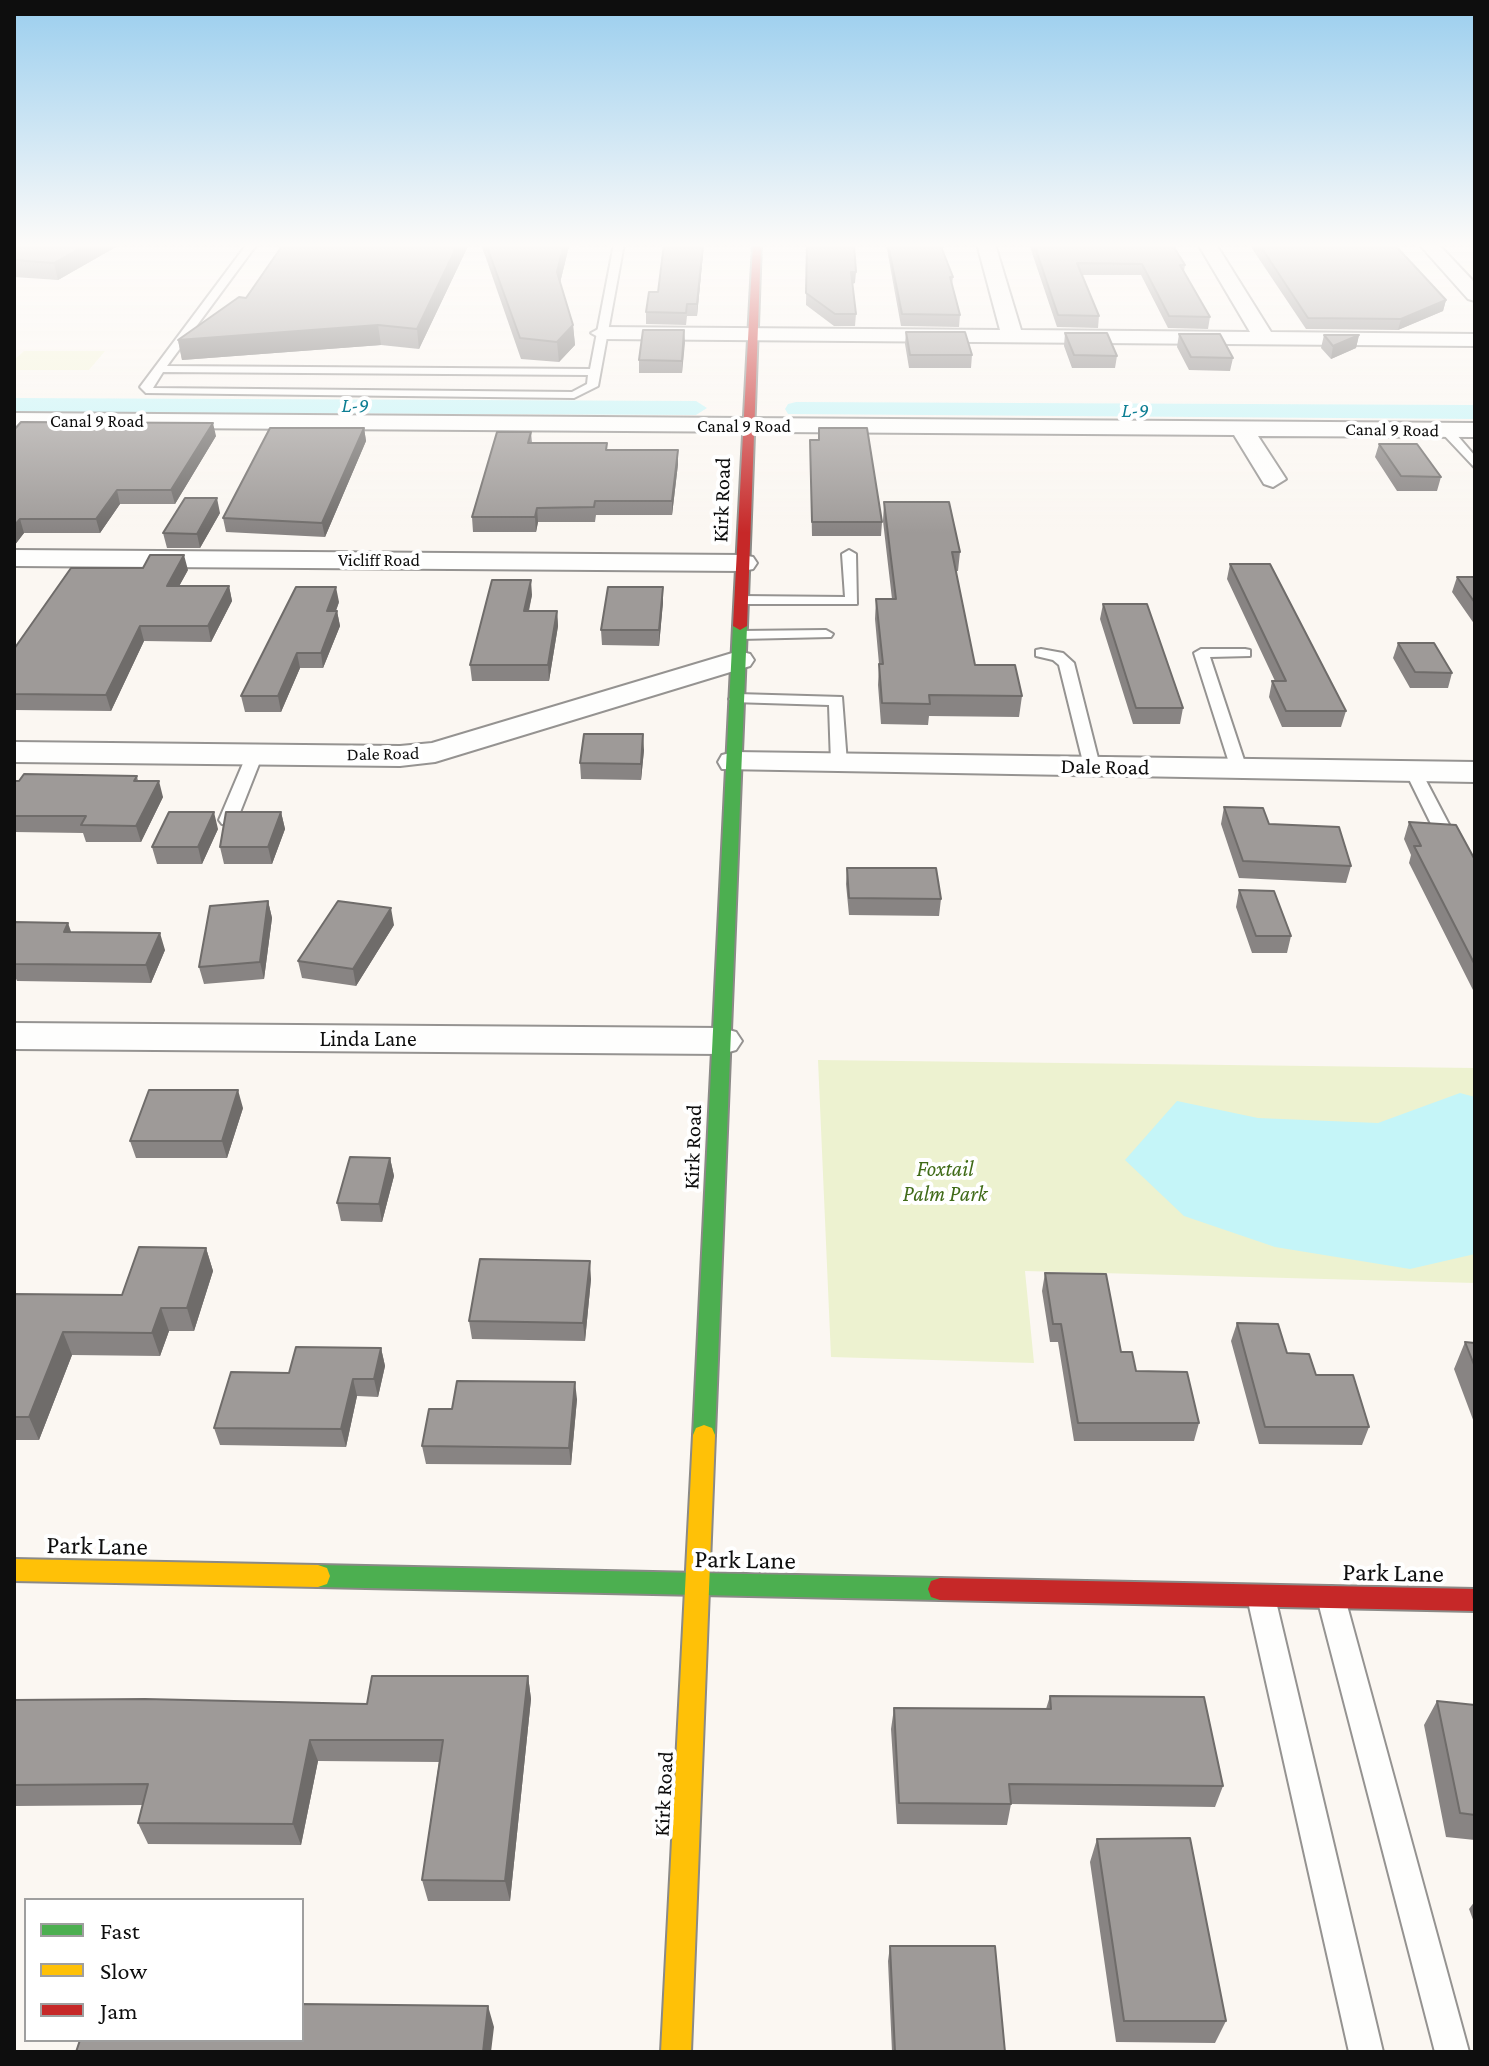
<!DOCTYPE html>
<style>
body{margin:0}
#map{position:relative;width:1489px;height:2066px;overflow:hidden;background:#fbf7f2;font-family:"Crimson Pro",serif}
canvas{display:block}
.frame{position:absolute;inset:0;border:16px solid #0e0e0e;pointer-events:none}
.legend{position:absolute;left:24px;top:1898px;width:280px;height:144px;box-sizing:border-box;background:#fff;border:2px solid #9f9f9f;margin:0;padding:10px 14px;list-style:none;font-size:24px;color:#0e0e0e}
.legend li{display:flex;align-items:center;gap:16px;height:40px}
.legend b{width:40px;border:2px solid #9f9f9f}
</style>
<div id="map">
<canvas width="1489" height="2066"></canvas>
<div class="frame"></div>
<ul class="legend">
<li><b style="height:10px;background:#4caf50"></b>Fast</li>
<li><b style="height:10px;background:#ffc107"></b>Slow</li>
<li><b style="height:10px;background:#c62828"></b>Jam</li>
</ul>
</div>
<script>
const ctx = document.querySelector('canvas').getContext('2d');
ctx.lineJoin = 'round';
function paint(path, color) { ctx.fillStyle = color; ctx.fill(path, 'evenodd'); }
function stroke(path, color, width, dash) { ctx.strokeStyle = color; ctx.lineWidth = width; ctx.lineCap = dash ? 'butt' : 'round'; ctx.setLineDash(dash || []); ctx.stroke(path); }
function write(font, color, halo, rows, align = 'center') {
  ctx.font = font + ' "Crimson Pro",serif'; ctx.lineWidth = 8; ctx.setLineDash([]); ctx.textBaseline = 'middle'; ctx.strokeStyle = halo; ctx.fillStyle = color; for (const [text, x, y, turn = 0] of rows) {
    ctx.save(); ctx.translate(x, y); ctx.rotate((+turn || 0) * Math.PI / 180); ctx.textAlign = isNaN(turn) ? turn : align; if (halo) ctx.strokeText(text, 0, 0); ctx.fillText(text, 0, 0); ctx.restore();
  }
}
const green = new Path2D(`
 M818 1060 1475 1068V1283L1025 1271 1034 1363 831 1357Z`);
const pitch = new Path2D(`
 M24 351H105L89 370H14V360Z`);
const water = new Path2D(`
 M1460 1093 1475 1097V1254L1410 1269 1275 1247 1184 1216 1125 1160 1177 1101 1258 1118 1378 1123Z`);
const canal = new Path2D(`
 M14 398 696 401 707 408 696 415 14 412Z
 M796 402 1475 405V419L788 414 785 409 788 404Z`);
const lane = new Path2D(`
 M247 244H257L167 366 590 369 614 244H624L598 386 574 398 146 393 140 387ZM163 372 588 375 587 384 572 392 153 388Z
 M1442 427H1450L1475 456V468L1442 433Z
 M849 550 856 554 857 604H742L735 600 742 596 845 597 842 554Z
 M826 630 833 634 831 637 740 639 733 635 740 631Z
 M1041 649 1063 653 1074 663 1100 766 1098 769H1086L1084 766 1059 665 1053 660 1036 656V650Z
 M1245 649 1250 650V656L1210 657 1247 769 1239 774 1231 769 1194 653 1201 649Z
 M737 694 842 697 847 763 839 768 831 763 829 705 732 702 729 699Z
 M255 749 263 754 237 820 228 825 222 824 219 820 247 754Z
 M1413 766 1421 771 1454 834 1451 838 1445 839 1436 834 1405 771Z
 M1261 1585 1271 1588 1275 1597 1383 2052H1349L1247 1597 1251 1588Z
 M1331 1586 1341 1589 1345 1598 1469 2052H1435L1317 1598 1321 1589Z`);
const street = new Path2D(`
 M977 244H995L1021 330 1250 332 1198 244H1216L1271 332 1475 334V346L602 339 591 333 602 327 1000 330Z
 M1419 244H1438L1475 283V301L1468 299Z
 M14 413 1475 423V437L1258 436 1286 479 1273 487 1264 484 1234 435 14 427Z
 M14 550 743 555 753 557 757 563 753 569 743 571 14 566Z
 M739 651 750 654 754 660 750 666 435 762 400 766 14 762V742L400 746 432 743Z
 M734 752 1475 762V782L722 769 718 762 722 755Z
 M14 1023 722 1028 736 1032 742 1041 736 1050 722 1054 14 1049Z`);
const fast = new Path2D(`
 M740 622 747 626 715 1435 712 1442 704 1445 696 1442 693 1435 733 626Z
 M318 1565 940 1578 949 1581 952 1589 949 1597 940 1600 318 1587 309 1584 306 1576 309 1568Z`);
const slow = new Path2D(`
 M704 1425 712 1428 715 1435 691 2052H661L693 1435 696 1428Z
 M14 1559 318 1565 327 1568 330 1576 327 1584 318 1587 14 1581Z`);
const jam = new Path2D(`
 M753 244H761L747 626 740 630 733 626Z
 M940 1578 1475 1589V1611L940 1600 931 1597 928 1589 931 1581Z`);
const wall = new Path2D(`
 M14 244H121L58 280 14 277Z
 M469 244 419 349 381 345 182 360 178 340 246 298 280 249Z
 M481 244H589L586 247 569 246 560 283 573 325 575 345 559 362 521 359Z
 M664 244H704L697 316H687L686 325 646 324V312L658 292Z
 M807 244 855 283 852 284 856 314 855 326H834L806 305Z
 M886 244H944L943 249H942L953 277 952 285 960 315 959 327 901 326Z
 M1029 244H1172L1185 265 1184 271 1210 317 1208 329 1168 328 1141 275H1081L1099 316 1098 328 1057 327Z
 M1249 244H1394L1446 300 1443 311 1398 330 1306 329Z
 M684 330 682 373H639V360Z
 M906 332 972 355 971 368H909L905 344Z
 M1065 333 1117 356 1115 368H1072L1064 346Z
 M1179 334 1233 358 1230 371 1189 370 1177 347Z
 M1324 335H1359L1356 348 1331 359 1321 348Z
 M364 428 366 441 325 537 226 532 223 518Z
 M14 430 216 436 175 504H120L100 533H24L14 546Z
 M531 432 532 443H607V450L678 464 672 515H596L595 522H538L536 532H473L472 517Z
 M810 440 882 522 881 536H812Z
 M1379 444 1441 477 1437 491H1397L1375 457Z
 M884 502 960 552 958 571H956L975 665 1022 696 1019 717 929 716 928 725 881 724 878 685 879 664 875 619 876 599H892L883 521Z
 M220 513 200 548H167L163 533Z
 M1230 564 1346 711 1341 727H1282L1269 697 1272 681H1275L1227 579Z
 M188 570 179 586H229L232 601 211 642 144 641 111 711 14 710V649Z
 M1457 577H1475V625L1452 592Z
 M532 595 529 611H557L558 626 549 681H472L470 665Z
 M339 602 336 611H337L340 626 323 668H300L281 712H245L241 696Z
 M663 602 659 646 602 645 601 630Z
 M1103 604 1183 708 1180 724H1133L1100 619Z
 M1398 643 1452 673 1448 688H1410L1393 658Z
 M644 750 641 780 581 779 580 763Z
 M137 776 138 781 163 797 141 842H86L83 833 14 832V781Z
 M1224 807 1269 824 1351 866 1346 883 1239 878 1221 824Z
 M281 812 285 829 272 864H224L220 847Z
 M1409 822 1475 860V994L1409 863 1411 855 1404 839Z
 M218 829 202 864H157L152 847Z
 M847 868 941 899 939 916 849 915 846 884Z
 M1239 890 1291 936 1287 953H1252L1236 907Z
 M268 901 272 918 264 979 204 984 199 967Z
 M14 922 71 932 165 950 151 983 17 981 14 974Z
 M394 925 356 986 302 978 298 961Z
 M243 1108 227 1158H136L130 1141Z
 M390 1158 394 1176 382 1222 341 1221 337 1203Z
 M206 1248 213 1271 194 1331H169L160 1356 72 1355 39 1440H14V1294L122 1295Z
 M1045 1273 1121 1352 1136 1371 1199 1423 1194 1441H1074L1058 1342H1050L1042 1291Z
 M591 1279 585 1341 472 1339 469 1321Z
 M1237 1323 1287 1353 1369 1427 1362 1445 1259 1444 1231 1341Z
 M1465 1342 1475 1343V1425L1454 1369Z
 M381 1348 385 1366 378 1397 357 1396 346 1447 220 1445 214 1428 289 1373Z
 M577 1399 571 1465 426 1464 422 1446 452 1409Z
 M528 1676 531 1699 510 1901H428L422 1880 439 1762 318 1761 301 1845 148 1844 138 1823 143 1805 14 1806V1700L367 1704Z
 M1050 1696 1223 1786 1215 1807 1011 1804 1007 1825 897 1824 891 1729 894 1708 1046 1709Z
 M1437 1701 1475 1705V1840L1446 1837 1424 1725Z
 M1097 1839 1226 2021 1215 2043 1116 2042 1090 1862Z
 M1475 1901V1925L1469 1909Z
 M890 1946 1005 2052H892L888 1961Z`);
const shadedWall = new Path2D(`
 M88 244H121L58 280 54 263Z
 M458 244H469L419 349 417 329Z
 M564 244H569V246L558 291 557 272Z
 M703 244H704L697 316V304Z
 M851 272H856L855 283 850 284Z
 M1446 300 1443 311 1398 330 1401 319Z
 M378 325 381 345 182 360 178 340Z
 M573 325 575 345 559 362 557 342Z
 M684 330 685 343 682 373V361Z
 M1359 335 1356 348 1331 359 1333 346Z
 M213 423 216 436 175 504 171 490Z
 M364 428 366 441 325 537 322 523Z
 M678 450V464L672 515V501Z
 M117 490 120 504 100 533 96 519Z
 M217 498 220 513 200 548 197 534Z
 M537 508 538 522 536 532 535 517Z
 M20 519 24 533 14 546V526Z
 M184 555 188 570 171 601 167 586Z
 M531 580 532 595 525 626 524 611Z
 M229 586 232 601 211 642 208 626Z
 M336 587 339 602 330 626 327 611Z
 M663 587V602L659 646V630Z
 M337 611 340 626 323 668 321 653Z
 M557 611 558 626 549 681 548 665Z
 M140 626 144 641 111 711 106 695Z
 M297 653 300 668 281 712 278 696Z
 M643 734 644 750 641 780V764Z
 M159 781 163 797 141 842 136 826Z
 M214 812 218 829 202 864 198 847Z
 M281 812 285 829 272 864 268 847Z
 M268 901 272 918 264 979 260 962Z
 M391 908 394 925 356 986 353 969Z
 M68 923 74 940 64 932Z
 M160 933 165 950 151 983 146 965Z
 M238 1090 243 1108 227 1158 222 1141Z
 M390 1158 394 1176 382 1222 379 1204Z
 M206 1248 213 1271 194 1331 187 1308Z
 M590 1261 591 1279 585 1341 583 1323Z
 M161 1308 169 1331 160 1356 152 1333Z
 M63 1332 72 1355 39 1440 29 1417Z
 M381 1348 385 1366 378 1397 374 1379Z
 M353 1379 357 1396 346 1447 341 1429Z
 M575 1382 577 1399 571 1465 569 1448Z
 M528 1676 531 1699 510 1901 505 1881Z
 M310 1740 318 1761 301 1845 293 1824Z
 M488 2006 494 2027 491 2052H483Z`);
const building = new Path2D(`
 M14 244H88L54 263 14 260Z
 M280 244H458L417 329 378 325 178 340 239 297 246 298 280 249Z
 M486 244H564L557 272 573 325 557 342 520 338Z
 M664 244H703L697 304H687L686 313 646 312 649 292H658Z
 M807 244H854L856 272H851L856 314H835L806 293Z
 M888 244H940L953 277H950L960 315 902 314Z
 M1034 244H1172L1185 265H1180L1210 317 1169 316 1142 264 1077 263 1099 316 1058 315Z
 M1259 244H1394L1446 300 1401 319 1308 318Z
 M643 330H684L682 361 639 360Z
 M906 332H965L972 355H910Z
 M1065 333H1107L1117 356 1074 355Z
 M1179 334H1220L1233 358 1191 357Z
 M1324 335H1359L1333 346Z
 M21 422 213 423 171 490H117L96 519H20L14 526V430Z
 M270 428H364L322 523 223 518Z
 M819 428H867L882 522H812L810 440H819Z
 M497 432H531L528 443H607L606 450H678L672 501H595L594 507 537 508 535 517H472Z
 M1379 444H1417L1441 477 1401 476Z
 M185 498H217L197 534 163 533Z
 M884 502H949L960 552H952L975 665H1015L1022 696 929 695 930 704 882 703 879 664H883L876 599H896Z
 M150 555H184L167 586H229L208 626H140L106 695 14 694V649L71 568H143Z
 M1230 564H1270L1346 711H1286L1272 681H1286Z
 M1457 577H1475V603Z
 M492 580H531L524 611H557L548 665H470Z
 M296 587H336L327 611H337L321 653H297L278 696H241Z
 M608 587H663L659 630H601Z
 M1103 604H1147L1183 708H1136Z
 M1398 643H1434L1452 673 1415 672Z
 M584 734H643L641 764 580 763Z
 M24 774 137 776 134 781H159L136 826 81 825 86 816H14V781H19Z
 M1224 807 1263 808 1269 824 1339 827 1351 866 1243 861Z
 M169 812H214L198 847H152Z
 M226 812H281L268 847H220Z
 M1409 822 1456 825 1475 860V965L1414 846H1421Z
 M847 868H936L941 899 849 898Z
 M1239 890 1274 891 1291 936H1256Z
 M268 901 260 962 199 967 210 906Z
 M338 901 391 908 353 969 298 961Z
 M14 922 68 923 64 932 160 933 146 965 14 964Z
 M149 1090H238L222 1141H130Z
 M350 1157 390 1158 379 1204 337 1203Z
 M139 1247 206 1248 187 1308H161L152 1333 63 1332 29 1417H14V1294L122 1295Z
 M480 1259 590 1261 583 1323 469 1321Z
 M1045 1273 1106 1274 1121 1352H1132L1136 1371 1187 1372 1199 1423H1078L1061 1324H1053Z
 M1237 1323 1278 1324 1287 1353 1309 1354 1316 1375H1353L1369 1427H1265Z
 M1465 1342 1475 1343V1367Z
 M296 1347 381 1348 374 1379H353L341 1429 214 1428 231 1372 289 1373Z
 M457 1381 575 1382 569 1448 422 1446 429 1409H452Z
 M372 1676H528L505 1881 422 1880 443 1740H310L293 1824 138 1823 148 1784 14 1785V1700L145 1699 367 1704Z
 M1050 1696 1204 1697 1223 1786 1009 1784 1011 1804 899 1803 894 1708 1051 1709Z
 M1437 1701 1475 1705V1815L1460 1813Z
 M1190 1838 1226 2021H1124L1097 1839Z
 M890 1946H995L1005 2052H895Z
 M302 2004 488 2006 483 2052H76L80 2040H302Z`);
const farStreetnames = [
 ["Canal 9 Road",97,421],
 ["Canal 9 Road",744,426],
 ["Canal 9 Road",1392,430,1],
 ["Vicliff Road",379,560],
 ["Dale Road",383,754,-1]
];
const farWaternames = [
 ["L-9",355,406],
 ["L-9",1135,411]
];
const streetNames = [
 ["Kirk Road",722,500,-88],
 ["Dale Road",1105,767,1],
 ["Linda Lane",368,1039],
 ["Kirk Road",693,1147,-88],
 ["Kirk Road",664,1794,-87]
];
const parkNames = [
 ["Foxtail",945,1169],
 ["Palm Park",945,1194]
];
const nearStreetnames = [
 ["Park Lane",97,1546,1],
 ["Park Lane",745,1560,1],
 ["Park Lane",1393,1573,1]
];
paint(green, '#edf2d0');
paint(pitch, '#f5f5da');
paint(water, '#c5f5f8');
paint(canal, '#c5f5f8');
stroke(lane, '#959391', 4);
stroke(street, '#959391', 4);
stroke(fast, '#8b8a87', 4);
stroke(slow, '#8b8a87', 4);
stroke(jam, '#8b8a87', 4);
paint(lane, '#fefefd');
paint(street, '#fefefd');
paint(fast, '#4caf50');
paint(slow, '#ffc107');
paint(jam, '#c62828');
paint(wall, '#888483');
paint(shadedWall, '#6f6c6a');
paint(building, '#9e9a98');
stroke(building, '#6f6c6a', 2);
const sky = ctx.createLinearGradient(0, 0, 0, 533);
sky.addColorStop(0, '#9aceee');
sky.addColorStop(0.46, '#fdfbf9');
sky.addColorStop(1, '#fdfbf900');
ctx.fillStyle = sky;
ctx.fillRect(0, 0, 1489, 533);
write('18px', '#0e0e0e', '#fff', farStreetnames);
write('italic 20px', '#0d7e93', '#fff', farWaternames);
write('22px', '#0e0e0e', '#fff', streetNames);
write('italic 22px', '#406b18', '#fff', parkNames);
write('26px', '#0e0e0e', '#fff', nearStreetnames);
</script>
